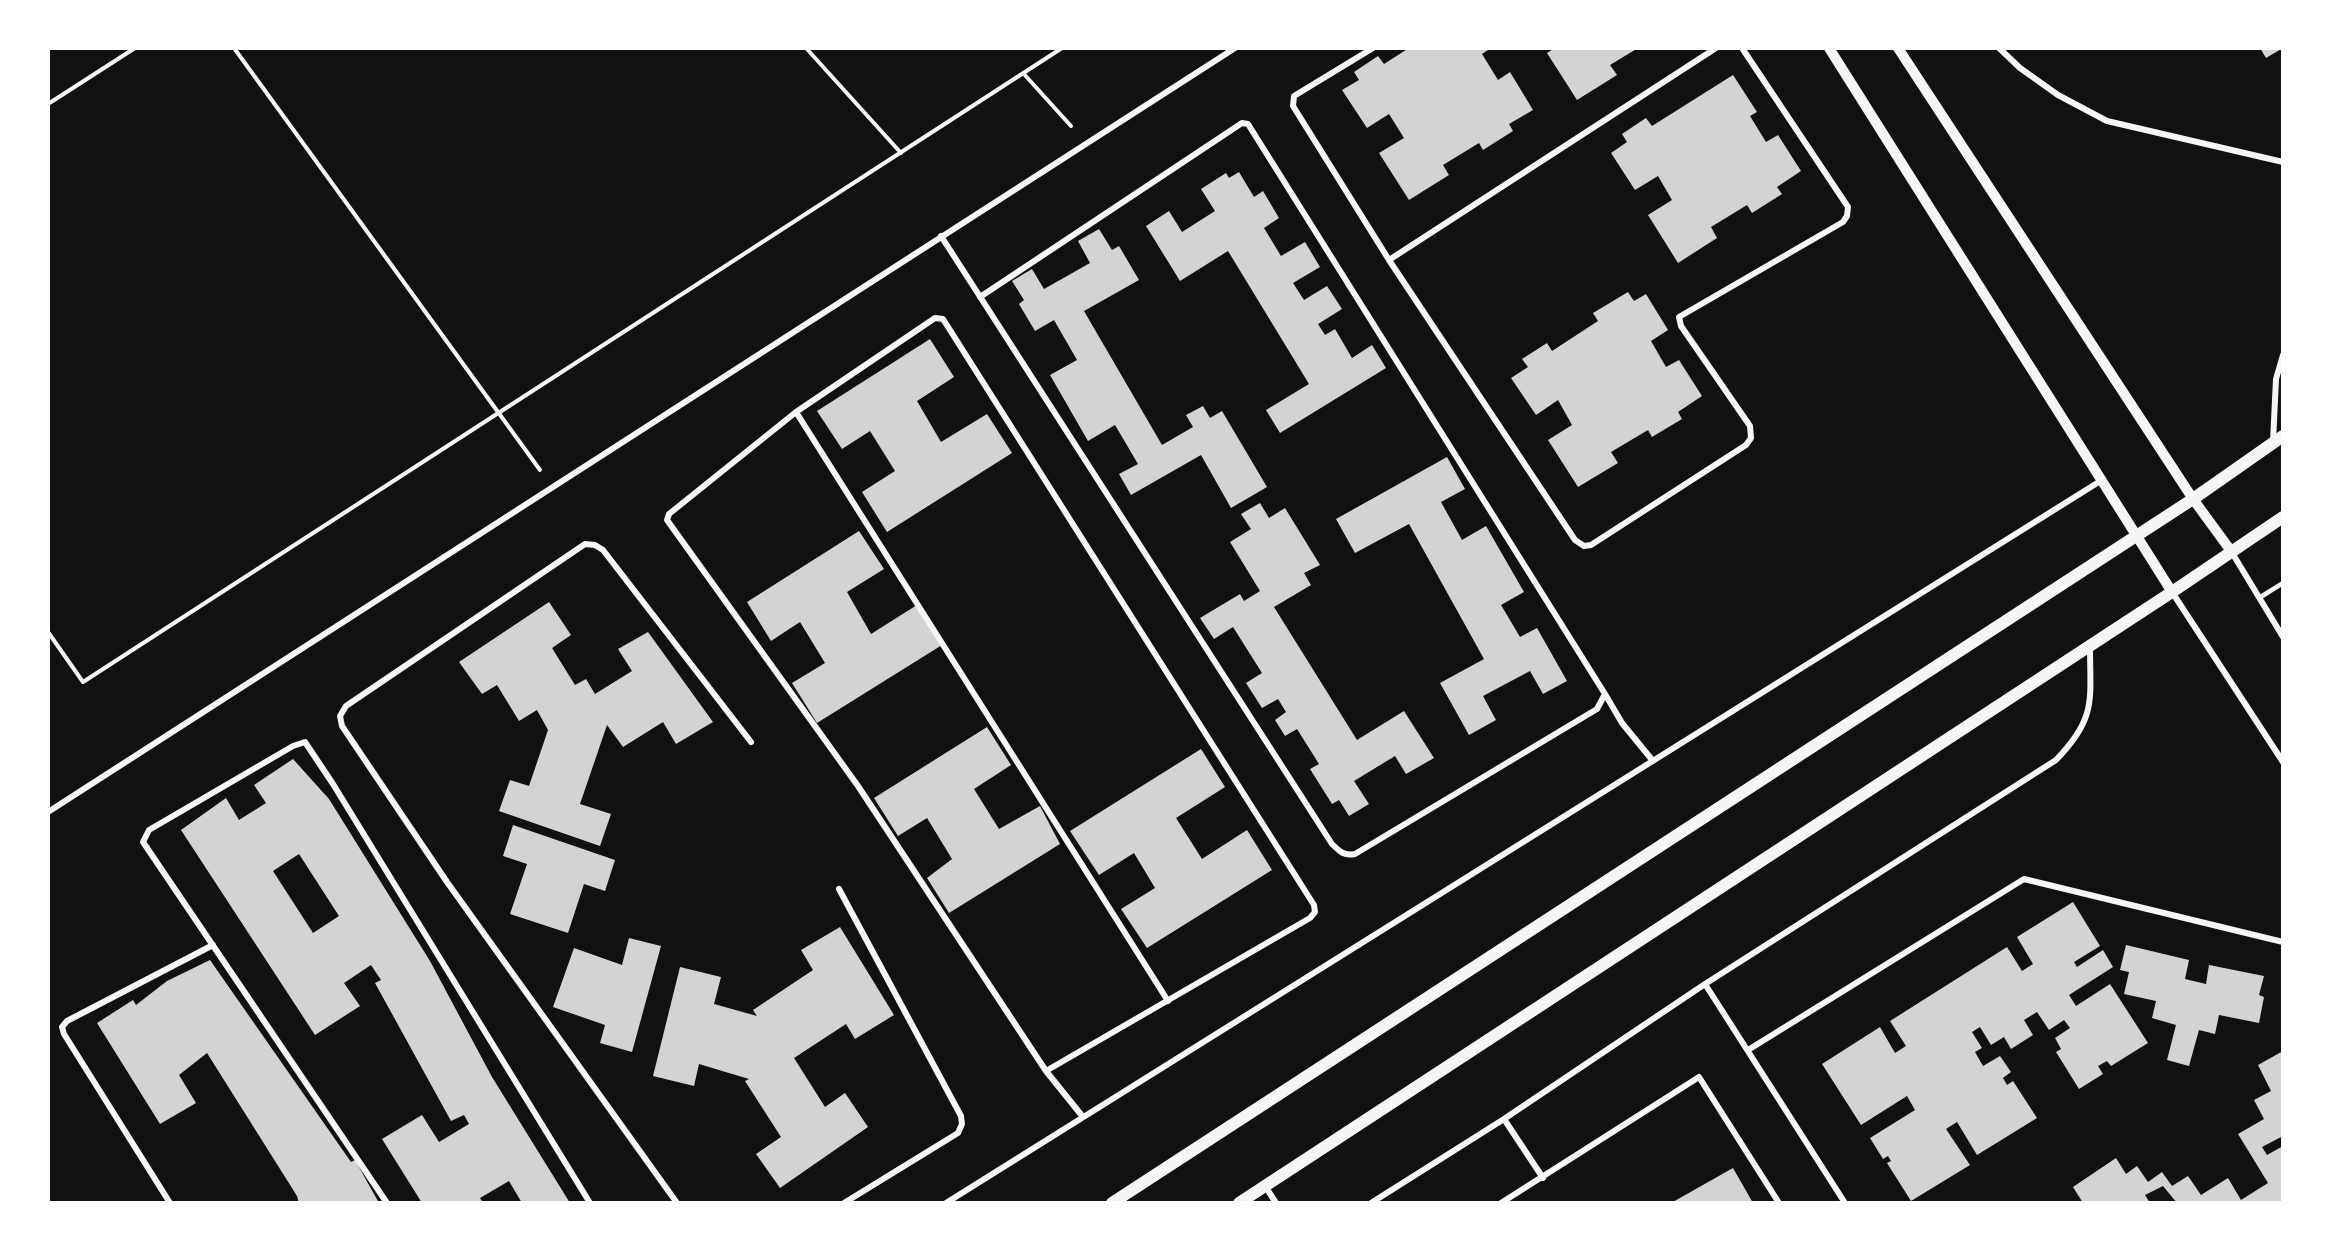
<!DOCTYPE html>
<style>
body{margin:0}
#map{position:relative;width:2331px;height:1251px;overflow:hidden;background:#111;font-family:Quicksand,sans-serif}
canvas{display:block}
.frame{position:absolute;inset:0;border:50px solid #fff;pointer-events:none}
</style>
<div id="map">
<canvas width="2331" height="1251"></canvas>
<div class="frame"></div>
</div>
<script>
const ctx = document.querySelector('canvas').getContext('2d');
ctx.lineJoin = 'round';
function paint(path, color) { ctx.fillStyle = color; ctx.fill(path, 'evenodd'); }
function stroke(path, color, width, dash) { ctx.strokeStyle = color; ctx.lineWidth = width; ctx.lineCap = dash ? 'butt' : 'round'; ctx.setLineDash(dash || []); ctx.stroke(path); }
const building = new Path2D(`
 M1409 48H1491L1482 54 1498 80 1510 72 1533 110 1509 124 1513 131 1483 150 1479 143 1443 165 1449 175 1409 200 1379 153 1404 138 1389 114 1367 128 1342 90 1359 80 1354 72 1378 56 1384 64Z
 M1555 48H1638L1610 65 1617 75 1577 100 1547 53Z
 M2260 48H2283L2266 58Z
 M1733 75 1757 112 1750 116 1766 142 1778 135 1801 171 1777 187 1782 194 1752 213 1747 205 1711 227 1717 238 1678 263 1648 215 1672 200 1658 176 1635 190 1611 153 1627 142 1622 134 1646 118 1652 126Z
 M1239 172 1254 197 1263 191 1279 218 1264 228 1281 256 1305 242 1320 267 1293 283 1304 300 1327 286 1342 309 1318 324 1325 335 1335 329 1352 358 1372 345 1386 368 1280 433 1266 410 1309 384 1228 251 1180 281 1146 226 1169 211 1182 232 1215 211 1201 189 1226 173 1229 178Z
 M1099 229 1112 250 1119 246 1139 280 1084 311 1162 445 1193 427 1186 415 1203 406 1210 418 1222 411 1267 487 1231 508 1201 455 1131 495 1119 474 1138 464 1115 425 1088 441 1050 375 1077 360 1054 320 1035 331 1019 304 1024 300 1012 281 1032 269 1044 289 1090 263 1078 241Z
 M1628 292 1634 301 1646 294 1668 330 1651 341 1666 367 1679 360 1702 396 1678 412 1682 419 1652 437 1648 430 1611 452 1618 463 1578 487 1548 440 1572 425 1558 400 1536 415 1511 378 1528 367 1522 359 1547 343 1552 351 1598 321 1593 313Z
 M930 339 954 377 917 401 941 442 987 414 1012 453 887 532 862 492 895 471 870 431 842 449 817 411Z
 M1447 457 1465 489 1441 502 1462 540 1486 526 1524 592 1501 605 1520 637 1537 628 1567 681 1543 694 1530 671 1483 696 1496 720 1469 735 1440 683 1484 659 1409 524 1355 553 1336 519Z
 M1260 503 1269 518 1285 508 1320 565 1304 573 1311 585 1274 607 1357 740 1404 711 1434 758 1406 774 1395 756 1354 781 1369 804 1349 816 1339 800 1332 804 1310 769 1319 764 1297 729 1285 736 1275 720 1286 712 1278 699 1262 708 1246 683 1262 673 1233 627 1214 639 1200 618 1240 594 1244 601 1260 591 1230 542 1251 529 1241 514Z
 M859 531 884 569 847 592 871 634 917 605 942 645 817 723 792 683 825 663 800 622 771 641 747 602Z
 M549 602 571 635 552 648 575 685 586 679 595 694 632 671 618 649 648 632 713 722 676 744 663 722 623 747 607 725 580 804 611 814 600 846 499 811 510 780 529 786 548 730 537 710 519 721 497 685 482 694 459 662Z
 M987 727 1011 765 974 789 999 829 1040 806 1060 844 949 913 927 878 952 859 927 818 898 836 874 798Z
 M1201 749 1225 787 1176 818 1202 859 1247 830 1272 870 1147 948 1121 909 1155 888 1134 853 1099 875 1070 831Z
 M293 759 329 799 430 961 492 1077 570 1203H522L509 1181 480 1198 483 1203H422L382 1139 422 1115 439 1142 469 1124 464 1115 451 1121 375 983 381 980 371 965 344 983 360 1006 315 1035 181 830 226 798 239 820 266 803 254 785ZM299 854 339 916 313 933 273 871Z
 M513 825 615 860 605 891 584 884 568 933 510 914 527 864 503 856Z
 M2073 902 2100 946 2074 962 2077 967 2103 950 2113 967 2069 995 2076 1006 2110 984 2148 1043 2111 1066 2107 1061 2098 1066 2103 1074 2079 1089 2056 1052 2061 1049 2055 1038 2070 1028 2064 1020 2049 1030 2037 1012 2024 1020 2033 1035 2011 1049 2004 1037 1991 1045 1980 1027 1972 1032 1982 1048 1975 1052 1983 1066 2000 1056 2011 1072 2003 1078 2007 1085 2013 1081 2037 1118 1977 1155 1957 1122 1946 1129 1970 1165 1911 1201 1887 1163 1891 1161 1888 1156 1883 1159 1870 1138 1915 1110 1907 1096 1861 1125 1822 1064 1880 1027 1895 1053 1906 1046 1890 1021 2007 947 2022 971 2033 964 2017 937Z
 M840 927 894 1015 855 1039 846 1024 794 1058 825 1107 845 1093 868 1127 780 1188 756 1154 781 1137 745 1081 749 1079 699 1064 694 1086 653 1076 680 967 721 977 714 1004 757 1016 753 1010 813 970 801 950Z
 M629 938 661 946 632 1052 600 1043 605 1025 553 1007 574 948 622 965Z
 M2126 945 2189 960 2185 979 2206 984 2209 965 2264 976 2259 995 2264 997 2259 1023 2219 1015 2215 1034 2199 1030 2189 1066 2167 1060 2176 1025 2152 1018 2156 1001 2124 994 2129 972 2120 970Z
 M210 960 351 1162 355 1160 379 1203H299L297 1196 207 1053 179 1075 196 1103 160 1124 97 1023 133 1000 136 1005 167 981Z
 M2283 1051V1136L2262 1147 2267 1155 2283 1146V1203H2177L2163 1186 2145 1195 2150 1203H2083L2073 1187 2116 1158 2126 1174 2137 1166 2148 1182 2162 1172 2172 1186 2188 1176 2201 1195 2228 1178 2241 1200 2268 1183 2238 1134 2264 1119 2254 1100 2271 1091 2258 1065Z
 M1733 1168 1753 1203H1671Z`);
const path = new Path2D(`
 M234 48 540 470
 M806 48 901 153
 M1023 73 1071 126
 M48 104 135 48
 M48 632 83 682 1062 48`);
const service = new Path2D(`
 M2259 598 2283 583`);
const minor = new Path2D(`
 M1373 48 1294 96 1293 106 1389 260 1575 540 1584 546 1591 545 1746 445 1751 438 1750 426 1681 326 1679 317 1843 222 1847 216 1848 207 1742 48
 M1999 48 2020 68 2058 95 2107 121 2283 162
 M941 236 1332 844C1340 852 1344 856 1355 854L1597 709 1605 694 1248 124 1242 123 980 297
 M1389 260 1716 48
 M796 412 1168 1001
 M2273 442 2276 379 2283 355
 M2231 551 2283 637
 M2172 592 2283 762
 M1605 694 1622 723 1653 761
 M48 812 1235 48
 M839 889 961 1116 962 1124 958 1133 844 1203
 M1705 984 1845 1203
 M1748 1050 2024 879 2283 942
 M1046 1071 1310 918 1315 912 1314 905 943 319 935 318 796 412 669 514 667 520 858 786 1046 1071 1083 1117
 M1504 1119 1543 1178
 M1265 1186 1276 1203
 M170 1203 64 1034 62 1027 67 1021 213 945
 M387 1203 143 842 149 830 293 746 305 742 333 784 590 1203
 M677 1203 447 882 342 726 340 716 346 706 585 544 595 545 603 550 751 742
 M946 1203 2102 480
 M1371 1203 1504 1119 1705 984 2056 760C2097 718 2090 700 2090 646
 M1501 1203 1699 1077 1779 1203`);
const tertiary = new Path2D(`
 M1829 48 2172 592
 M1898 48 2193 499 2231 551`);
const secondary = new Path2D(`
 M1112 1203 2193 499 2283 436
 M1239 1203 2172 592 2283 517`);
paint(building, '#d3d3d3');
stroke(path, '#f5f5f5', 4);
stroke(service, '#f5f5f5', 4.5);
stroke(minor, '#f5f5f5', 6);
stroke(tertiary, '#f5f5f5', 10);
stroke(secondary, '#f5f5f5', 12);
</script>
